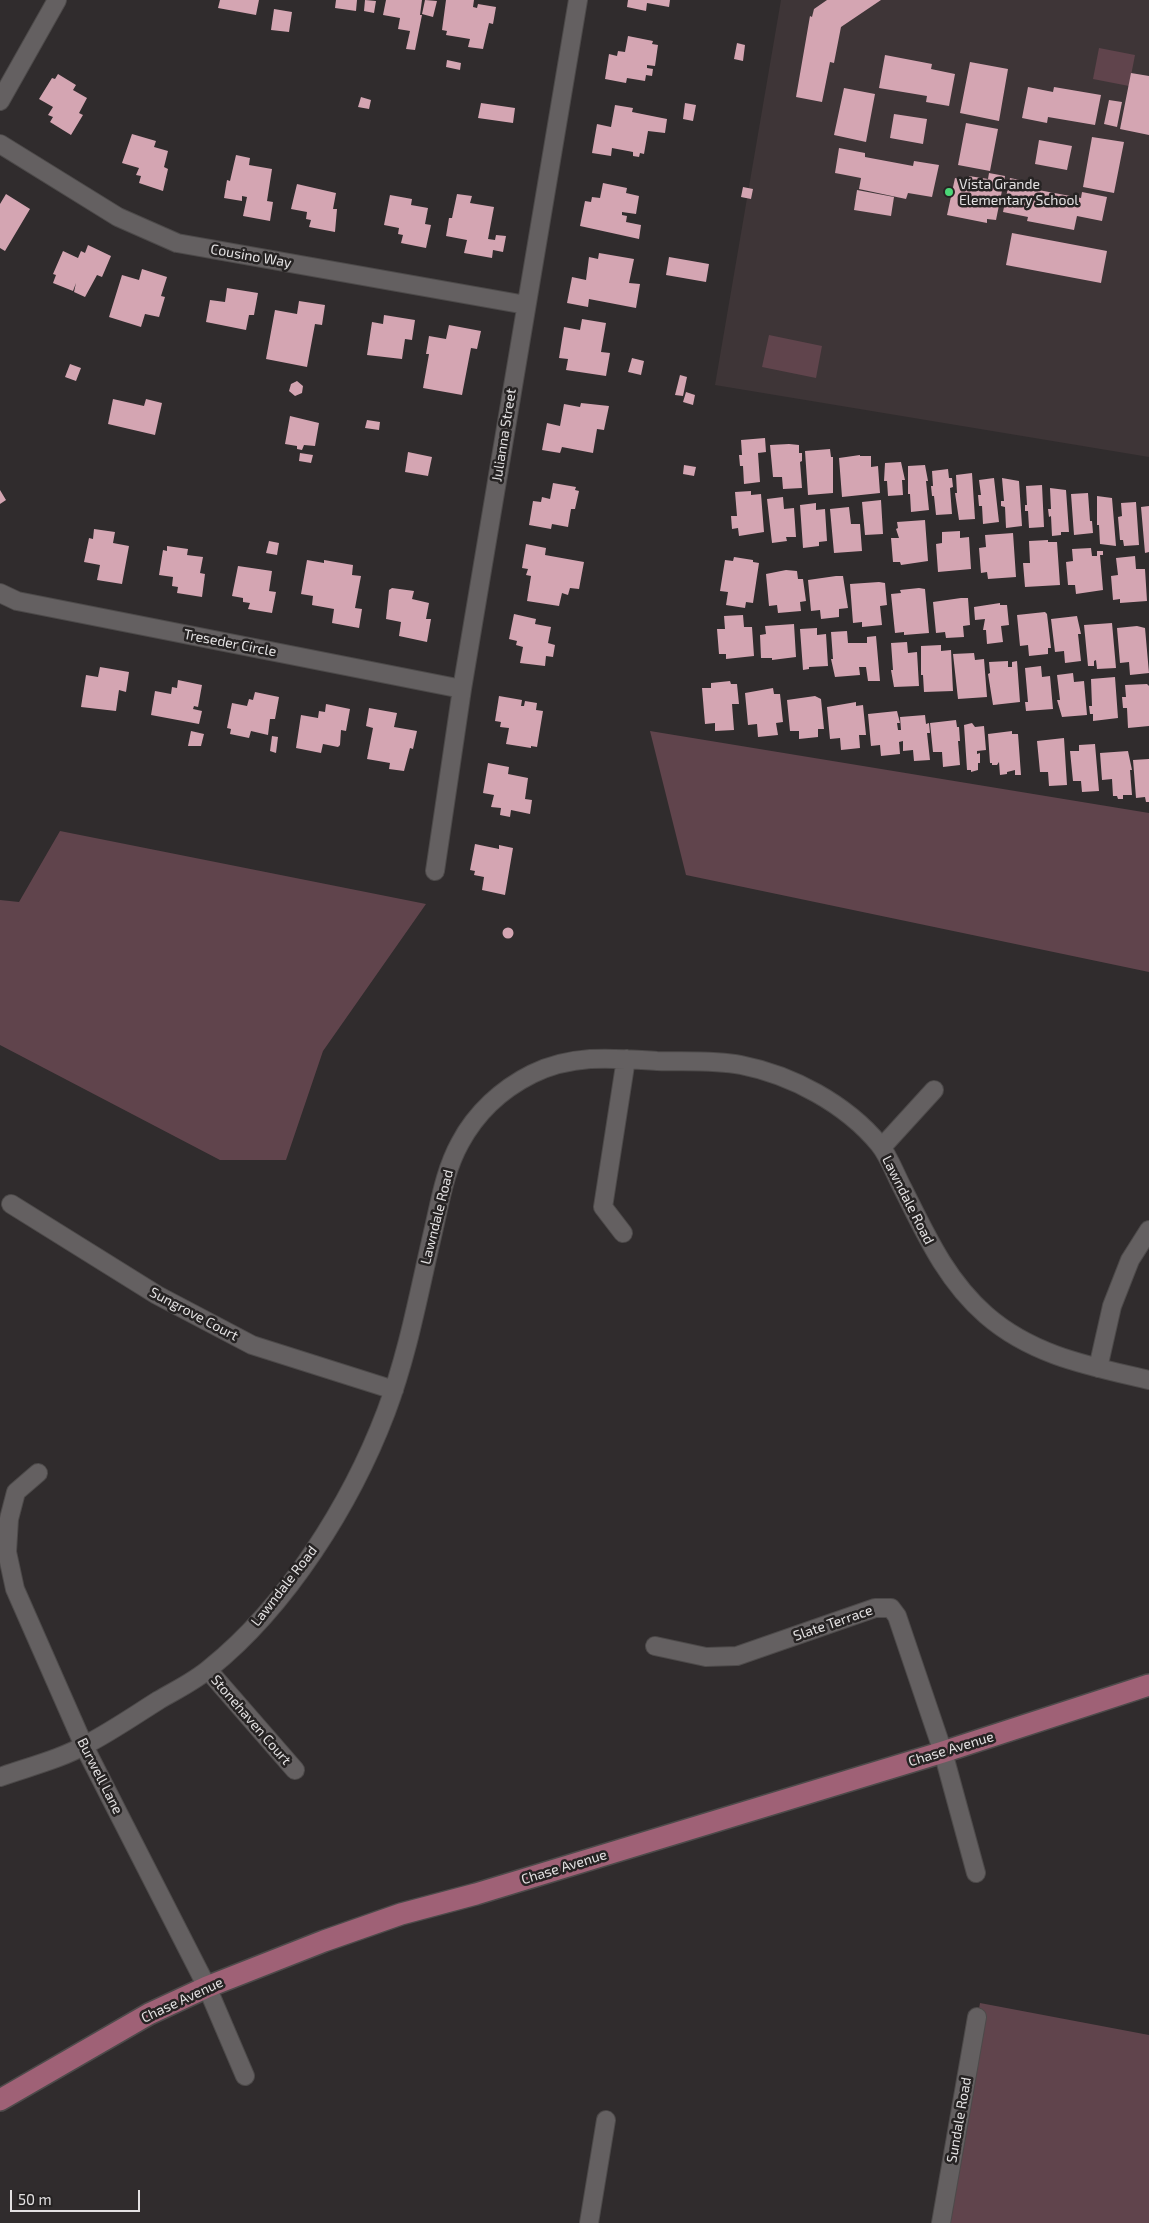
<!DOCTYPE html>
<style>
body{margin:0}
#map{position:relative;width:1149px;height:2223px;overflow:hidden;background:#302c2d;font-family:"Exo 2",sans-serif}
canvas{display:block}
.scale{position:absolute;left:10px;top:2190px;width:130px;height:22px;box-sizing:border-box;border:2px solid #e3e1e2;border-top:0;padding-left:6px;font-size:15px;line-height:18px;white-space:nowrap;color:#e3e1e2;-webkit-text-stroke:4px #262323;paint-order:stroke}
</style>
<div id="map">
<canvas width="1149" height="2223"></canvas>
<div class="scale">50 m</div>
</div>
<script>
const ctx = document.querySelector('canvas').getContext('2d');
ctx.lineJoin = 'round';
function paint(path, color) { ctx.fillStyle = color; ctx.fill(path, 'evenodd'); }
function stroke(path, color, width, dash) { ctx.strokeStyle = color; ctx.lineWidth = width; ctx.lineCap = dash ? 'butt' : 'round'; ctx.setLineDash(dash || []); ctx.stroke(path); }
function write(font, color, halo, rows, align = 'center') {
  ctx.font = font + ' "Exo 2",sans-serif'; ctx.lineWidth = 5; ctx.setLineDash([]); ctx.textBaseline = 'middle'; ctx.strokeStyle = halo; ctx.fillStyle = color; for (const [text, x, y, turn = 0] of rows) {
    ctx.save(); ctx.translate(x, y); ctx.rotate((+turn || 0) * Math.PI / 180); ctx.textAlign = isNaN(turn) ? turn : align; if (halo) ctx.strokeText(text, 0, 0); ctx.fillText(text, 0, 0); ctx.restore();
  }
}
const built = new Path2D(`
 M781 0H1149V457L715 385Z`);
const green = new Path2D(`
 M1099 48 1135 55 1129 86 1093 79Z
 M769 335 822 346 816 378 762 367Z
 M650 731 1149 813V972L686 875Z
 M60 831 426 904 323 1051 286 1160H220L0 1045V900L19 902Z
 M980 2003 1149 2035V2223H942Z`);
const building = new Path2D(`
 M220 0H259L256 15 218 8Z
 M336 0H357L356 11 335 8Z
 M365 0 376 1 374 13 364 11Z
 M386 0H422L420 15H422L415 50 406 49 410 31 398 29 400 18 383 15Z
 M425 0 437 1 433 17 422 14Z
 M446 0H474L473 7 477 8 478 4 496 7 493 24 489 23 483 49 468 47 470 39 446 35 447 31 442 30Z
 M628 0H670L669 7 647 3 646 11 627 7Z
 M827 0H881L841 27 834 63 830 62 822 102 796 97 810 16 812 17 814 9Z
 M274 9 292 12 289 32 271 30Z
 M628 36 653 41 652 44 658 45 655 66 647 65V68L653 69 652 76 646 75 645 81 627 78 626 83 605 79 609 54 617 56 618 51 625 52Z
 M737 43 745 45 743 61 734 59Z
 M885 55 932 64 931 69 955 74 949 106 926 102 927 96 879 88Z
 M447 60 461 63 460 70 446 67Z
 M970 62 1008 69 999 121 960 113Z
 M1131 73 1149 76V135L1120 129Z
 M58 74 76 85 73 90 87 98 79 113 83 115 71 135 50 122 53 117 48 115 53 107 39 99 52 78 55 79Z
 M1028 87 1053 92 1054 87 1101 95 1095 125 1048 117 1047 123 1022 118Z
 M844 88 875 94 866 142 834 135Z
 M361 97 371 100 369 109 358 107Z
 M1109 100 1122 102 1117 127 1104 124Z
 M481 103 515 108 513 123 478 118Z
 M685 103 696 105 693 121 683 119Z
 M615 105 633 108 632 112 667 119 665 133 648 131 644 154 640 153 639 157 633 156V152L612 148 611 156 592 153 597 124 611 127Z
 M894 114 927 119 923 144 890 138Z
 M966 123 998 129 990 171 958 165Z
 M132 134 156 141 154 147 168 151 164 167 168 169 163 191 139 183 141 176 136 175 139 168 122 163Z
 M1092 137 1124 142 1114 193 1083 187Z
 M1039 140 1072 146 1067 170 1035 164Z
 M839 148 865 153V157L913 166 914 161 939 165 932 197 908 193 906 199 859 189 861 178 835 173Z
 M236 155 250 158 249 165 272 169 267 201 273 202 270 221 243 216 247 197 242 196V201L224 198 227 180 230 181Z
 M989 173 1005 176 996 220 987 219V223L947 215 955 178 969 181V176L988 179Z
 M1010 178 1034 183 1033 189 1081 198 1082 192 1107 197 1102 221 1077 216 1074 230 1027 221 1028 217 1003 212Z
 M603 183 627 188 626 193 639 196 636 214 622 212V215L627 216 626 222 641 225 639 239 580 226 585 201 591 202 592 197 600 198Z
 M297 184 336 193 333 209H337L335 232 309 227 311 220 306 219 307 212 291 209Z
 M743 187 753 189 751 199 741 197Z
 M857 190 894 197 891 216 854 210Z
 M6 194 30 209 5 251 0 248V204Z
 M457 194 472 196 470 203 494 207 488 239 495 240 496 235 506 236 503 252 493 250 492 258 464 253 467 240 446 236 449 218H452Z
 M390 195 412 199 411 205 428 208 425 224 431 225 426 248 401 243 403 235 398 234 399 228 384 225Z
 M1012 233 1107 251 1101 283 1006 265Z
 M88 245 111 256 102 277 97 275 85 297 74 292 76 283 73 291 53 283 56 275 53 274 63 251 78 258 81 251 85 253Z
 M599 253 634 259 629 283 640 284 636 308 589 299 588 307 567 303 572 277 586 280 589 257 598 259Z
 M669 257 709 264 706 282 666 275Z
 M142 269 167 277 161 296 165 297 159 317 145 314 141 327 109 317 122 275 139 280Z
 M227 288 258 293 254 315H249L246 330 206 322 210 300 225 302Z
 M299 301 325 305 322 325 315 324 307 367 266 359 275 310 297 314Z
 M384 315 415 320 412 340 405 339 402 359 367 355 372 322 383 324Z
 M582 319 606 323 601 352 610 353 606 376 566 370 568 359 559 358 564 327 580 330Z
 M449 325 481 331 477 349 471 348 462 395 423 388 429 354H426L429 336 446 339Z
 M632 358 644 361 641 375 628 372Z
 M70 364 81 368 76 381 65 377Z
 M680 375 687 377 683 396 675 395Z
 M297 381 303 386 302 393 295 396 289 391 291 384Z
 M686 392 695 395 693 405 683 402Z
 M113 399 144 406 146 399 162 403 155 435 108 424Z
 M581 403 609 406 604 430 597 429 593 453 562 447 560 453 542 450 547 423 560 426 564 404 580 407Z
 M290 416 319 423 315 446 304 445 302 450 297 449V446L285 444Z
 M367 420 380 422 379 430 365 428Z
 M765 438 766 452 758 453 760 482 744 484 743 466H740L739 455H742L741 440Z
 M789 444 799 445V453H802V461L800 462 802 488 783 489 782 477H773L770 445Z
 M830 449 831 457H833V493L808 495 805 451Z
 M408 452 432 457 428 476 405 472Z
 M300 453 313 455 311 463 299 461Z
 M860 455V456H871V467L878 466 880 493 842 497 839 458Z
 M901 462 905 480H902L903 495 888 496 887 481H884L885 463Z
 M684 465 696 467 694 476 683 474Z
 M925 465 928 481H926L929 510 911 512 910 494H908V466Z
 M948 469 949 478H952L953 487 950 488 952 514 936 515 934 496H932L931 486H933L932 471Z
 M972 473 975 519 959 520 955 493H957L956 475Z
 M994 478 999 522 983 524 982 506H979L978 495H981L979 480Z
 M1002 478 1019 481 1022 526 1006 528 1005 507 1001 506V501H1004Z
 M553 483 576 487 575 490 579 491 575 509H571L568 527 552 524 551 529 529 525 533 501 541 502 542 497 550 499Z
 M1042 485 1044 527 1029 528 1028 511H1025V505H1027L1026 486Z
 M1050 488 1066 490 1069 532H1061V535L1052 536 1051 516 1049 517 1048 509H1051Z
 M0 490 6 500 0 504Z
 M751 491V495L761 494 764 532 739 536 738 528 732 529 731 516H737L735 492Z
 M1088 493 1090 521H1092L1093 533 1074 535 1071 494Z
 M1097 496 1112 498 1116 546 1100 544 1099 525H1097Z
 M783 497 784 509 794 508 796 537H786L787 541 772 543 767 499Z
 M881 500 883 534 865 535 862 502Z
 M1136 502 1139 545 1124 546 1123 540H1120L1118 517 1122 516 1121 503Z
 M816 503V510L825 509 827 541 819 542V546L803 548 800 505Z
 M1149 506V552L1145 553 1141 507Z
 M849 507 851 524H860L862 551 834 553 830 509Z
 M925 520 928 561 901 565 900 562H893L891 538H899L896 529 898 528 897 522Z
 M94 529 115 532 113 543 129 546 122 584 97 580 100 565 84 562 89 538 93 539Z
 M960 531V538L969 537 971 569 938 572 936 544 942 543V532Z
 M1013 533 1016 577 988 579 987 572 981 573 979 548 986 547 985 535Z
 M1048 540V542H1057L1060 585 1025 587 1023 563H1030L1029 541Z
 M269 541 279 543 277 555 266 553Z
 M526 544 546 548 545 555 584 562 579 589 570 588 568 595 562 593 559 606 527 601 531 576 526 575 528 569 522 568Z
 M167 546 188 549 187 555 203 557 200 573 205 574 202 597 177 593 178 587 172 586 173 577 159 575 163 550 167 551Z
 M1091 548 1092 556H1097V551H1103V555H1100L1103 590 1076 594 1075 585H1068L1066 562 1073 561 1072 549Z
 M1135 556 1136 569H1145L1147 601 1120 603V599L1113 600 1111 576 1118 575 1116 558Z
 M734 557 753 560V562L759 563 753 603 746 602 745 608 726 605 728 592 720 591 725 560 733 561Z
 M307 560 324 563V560L353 565 352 575 361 576 355 608 362 609 359 628 332 623 334 609 312 605 313 596 301 594Z
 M238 566 272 571 269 591 276 592 272 613 248 609 250 603 243 602V598L232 596Z
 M786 570 797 571 798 579H803L806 601 800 602 801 611 778 613 777 605 769 606 766 574Z
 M836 576H843L848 608 839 609V617L821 619 820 610 811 611 808 580Z
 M879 582 885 583 887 605 880 606 882 625 862 627V622L853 623 850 584Z
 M392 588 414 591 412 599 429 603 426 619H431L427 642 399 636 401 622 386 619 389 590Z
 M919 588 925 589 929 633 904 635V632L895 633 891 594 901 593 900 590Z
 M961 598H968L970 625 963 626 964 637 946 638 945 632 936 633 933 602Z
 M1000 603V605H1007L1009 625 1001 626 1003 642 987 644 986 630H983L985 619 975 620 974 607Z
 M1045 612 1047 614 1051 648H1048V654L1029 656 1028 645 1020 646 1017 615Z
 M514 614 536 619 535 624 551 627 548 643 555 645 553 657 546 656 545 666 520 663 523 647 516 645 517 641 509 639Z
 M743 615 744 627H752L754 656 726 659V654H719L717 629H725L724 616Z
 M1077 616 1081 634H1078L1081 661 1065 663 1064 651 1055 652 1051 619Z
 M1112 623 1116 668 1097 669 1096 660 1094 661V666H1088L1084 625Z
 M794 624 796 657 772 660V658H761L760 635 766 634 765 626Z
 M1137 626 1145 628 1149 673 1130 675 1129 662 1120 663 1117 628Z
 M817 628V635L826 634 828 666 809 667V669L803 670 800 629Z
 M847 631 848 643H867V637L876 636 880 681H868L866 667H859L860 675 835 677 831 659H833L831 632Z
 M907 642 908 653 917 652 919 686 894 687 891 670H893L891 643Z
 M941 645V651L951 650 953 691 924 692 923 675H921V646Z
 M974 653 975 660 984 659 987 697 958 699 953 654Z
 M1008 661V667H1012V662L1017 661 1020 702 993 705 988 674 990 673 989 662Z
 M1041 666 1042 677 1050 676 1053 709 1026 711 1025 702H1028L1025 668Z
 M100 667 129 672 126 692 119 690 116 711 81 707 86 675 98 677Z
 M1073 673 1074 682 1084 681 1087 715 1062 717 1057 700H1060L1057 675Z
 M1115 677 1118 718 1093 721V714H1090L1089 706H1092L1091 679Z
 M178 680 202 685 198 707 194 706 193 709 202 711 199 724 151 715 155 691 171 694 172 687 177 688Z
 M730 681 731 684H737L739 704H732L734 730 715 731V723L705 724 702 688H711V683Z
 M1147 684 1149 686V726L1128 728 1127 708H1123L1122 697H1126L1125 685Z
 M773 688 774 694H780L783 722 776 723 778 735 758 737 757 724 748 725 745 693Z
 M255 692 279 697 275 719H270L268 735 251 731 249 738 230 734 231 729 227 728 232 703 247 706 249 699 253 700Z
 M499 696 522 700 521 706H524L525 701 537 703 536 710 543 711 537 747 531 746V748L506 744 509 728 500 727 501 722 495 721Z
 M815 696 821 699 824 729H818V737L799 739V731H790L787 700Z
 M856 702V706L863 705 866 735H859L860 748 841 750 840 738 830 739 827 707Z
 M326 704 350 709 346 731 341 730 340 745 338 747 323 744 321 753 296 748 301 715 318 718 319 711 325 712Z
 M369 708 397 713 394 727 417 731 413 749 410 748 404 771 389 769 390 763 367 759 373 728 366 726Z
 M897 711 900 723H897L898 730H901L900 717 925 715 926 724 929 723 930 733H927L930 760 914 761 913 750 903 751V741L899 742 900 754 881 756 880 745 871 746 868 714Z
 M956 720 957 727H959L960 741H958L960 765 943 767 942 752H933L930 723Z
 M972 723 975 727 984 726 986 750 977 751V754L980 753V763H978V770L971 772V770H967L964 725Z
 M191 731 204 734 201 746H188Z
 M1012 731V734H1018L1021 775H1015V770L1007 772V774L1000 775 999 762 997 765H992V763H990L988 734Z
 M272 736 278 737 276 753 270 751Z
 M1064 738 1067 785 1049 786 1048 772H1040L1037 741Z
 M1095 744 1099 791 1082 792 1081 781H1073L1070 751H1079V745Z
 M1128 751 1132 770H1130L1132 795H1123V799H1118L1117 796H1113L1112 779 1102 780 1100 753Z
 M1149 759V802H1146L1145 797 1136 798 1133 760Z
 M488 763 509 767 508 774 528 778 525 799 532 800 530 814 511 810 510 817 500 815 501 808 491 807 494 795 483 793Z
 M475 844 499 849V845L513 848 505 895 482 890 484 877 474 875 475 871 470 870Z
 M502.5 933a5.5 5.5 0 1 1 11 0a5.5 5.5 0 1 1-11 0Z`);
const minor = new Path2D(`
 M0 101 57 0
 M0 144 118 217 177 243 526 305
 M0 593 17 601 462 689
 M435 871 462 689 578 0
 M882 1147 934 1090
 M11 1204 157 1295 252 1345 394 1390
 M623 1233 603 1207 626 1059
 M1098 1368 1112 1306 1130 1260 1149 1230
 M38 1473 16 1492 9 1519 7 1552 15 1589 84 1746 207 1987 245 2076
 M655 1646 706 1657 737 1656 875 1608H891L897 1616 943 1752 976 1873
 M208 1670 295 1770
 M0 1777C28 1767 61 1759 87 1744 112 1731 135 1715 159 1700 176 1690 195 1681 210 1668 287 1606 351 1504 386 1412 408 1354 419 1292 433 1232 440 1202 445 1170 460 1143 476 1113 502 1089 532 1074 573 1054 613 1058 657 1061 684 1062 714 1060 741 1065 792 1075 846 1104 879 1144 889 1156 895 1174 903 1189 926 1235 946 1280 986 1315 1033 1356 1090 1366 1149 1380
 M589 2223 606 2120
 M941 2223 977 2017`);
const major = new Path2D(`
 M0 2100 149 2014 207 1987 324 1941 401 1914 476 1894 943 1752 1149 1685`);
const markers = [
 [949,192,5,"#4bd677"]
];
const poiNames = [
 ["Vista Grande",959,184],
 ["Elementary School",959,200]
];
const streetNames = [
 ["Cousino Way",251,256,10],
 ["Julianna Street",504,435,-81],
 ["Treseder Circle",230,643,11],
 ["Lawndale Road",908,1200,63],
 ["Lawndale Road",437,1217,-76],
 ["Sungrove Court",194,1314,28],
 ["Lawndale Road",284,1586,-52],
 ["Slate Terrace",833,1623,-19],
 ["Stonehaven Court",251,1720,49],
 ["Chase Avenue",951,1749,-17],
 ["Burwell Lane",100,1776,63],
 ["Chase Avenue",564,1867,-17],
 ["Chase Avenue",182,2000,-25],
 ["Sundale Road",959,2120,-80]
];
paint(built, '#3e3537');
paint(green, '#60444c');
paint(building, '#d4a5b2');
stroke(minor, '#4d4a4a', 20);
stroke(major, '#4d4a4a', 24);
stroke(minor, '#646061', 18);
stroke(major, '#9f6176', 21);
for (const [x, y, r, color] of markers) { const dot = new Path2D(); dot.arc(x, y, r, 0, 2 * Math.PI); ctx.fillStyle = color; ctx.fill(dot); stroke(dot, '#262323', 2); }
write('14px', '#e3e1e2', '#262323', poiNames, 'left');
write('14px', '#e3e1e2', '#262323', streetNames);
</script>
